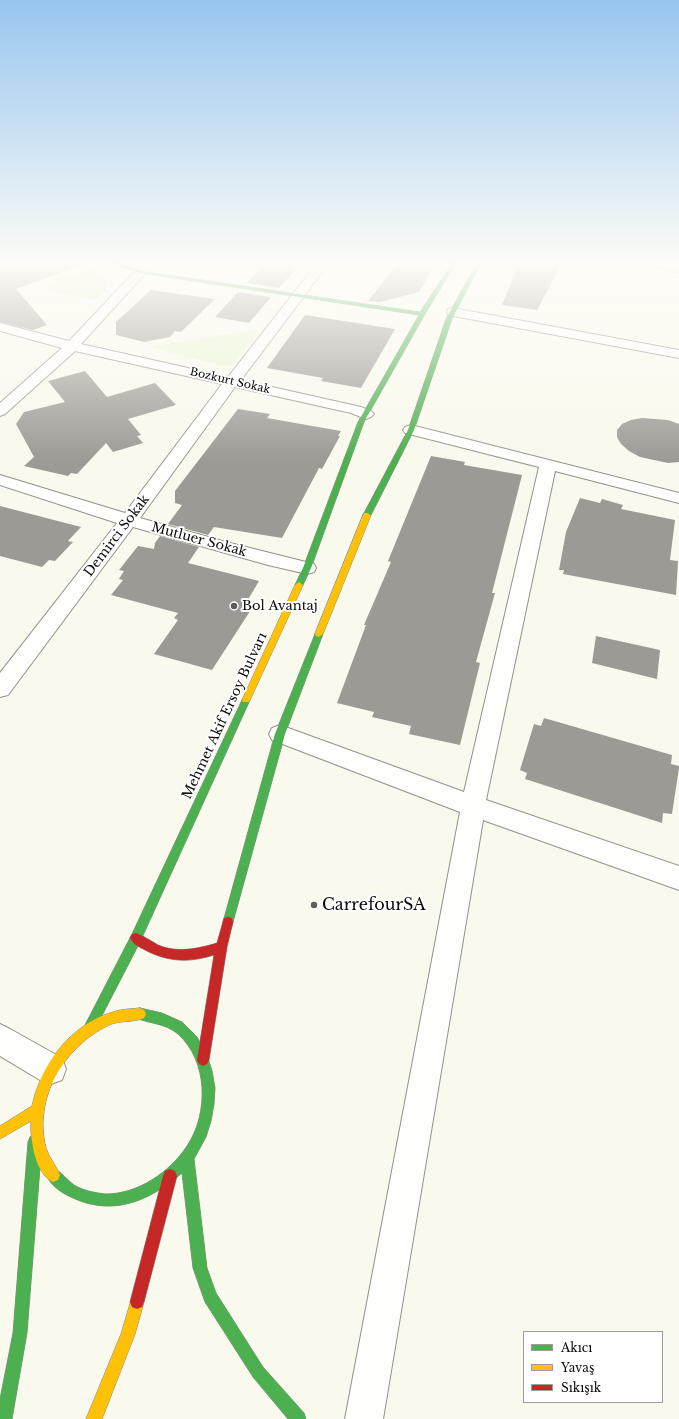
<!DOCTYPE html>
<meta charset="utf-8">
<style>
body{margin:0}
#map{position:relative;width:679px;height:1419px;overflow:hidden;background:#faf9ed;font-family:"Libre Baskerville",serif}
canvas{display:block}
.legend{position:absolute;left:523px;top:1331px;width:140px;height:72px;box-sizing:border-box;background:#fff;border:1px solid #9d9d9d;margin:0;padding:5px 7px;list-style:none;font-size:12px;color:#0a0a0a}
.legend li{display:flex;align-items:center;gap:8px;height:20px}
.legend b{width:20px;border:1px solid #9d9d9d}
</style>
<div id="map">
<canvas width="679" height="1419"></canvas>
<ul class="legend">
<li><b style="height:5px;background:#4caf50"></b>Akıcı</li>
<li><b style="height:5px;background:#ffc107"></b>Yavaş</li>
<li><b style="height:5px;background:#c62828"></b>Sıkışık</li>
</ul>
</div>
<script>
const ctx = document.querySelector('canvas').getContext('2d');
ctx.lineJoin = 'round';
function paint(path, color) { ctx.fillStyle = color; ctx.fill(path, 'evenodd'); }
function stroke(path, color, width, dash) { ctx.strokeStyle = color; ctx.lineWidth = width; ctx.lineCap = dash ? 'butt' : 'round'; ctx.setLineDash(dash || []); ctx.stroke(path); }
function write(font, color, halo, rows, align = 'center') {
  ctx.font = font + ' "Libre Baskerville",serif'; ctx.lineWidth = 4; ctx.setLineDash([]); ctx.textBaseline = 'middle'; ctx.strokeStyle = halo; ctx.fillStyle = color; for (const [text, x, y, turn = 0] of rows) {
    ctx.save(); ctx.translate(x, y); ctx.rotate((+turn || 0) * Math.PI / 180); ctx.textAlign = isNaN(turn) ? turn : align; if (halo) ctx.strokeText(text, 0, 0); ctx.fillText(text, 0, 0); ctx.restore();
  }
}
const green = new Path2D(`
 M90 269 102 275 107 280 106 291 95 300C85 298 53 294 48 288 46 286 47 285 47 282L53 279Z`);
const pitch = new Path2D(`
 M252 330 257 333 256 337 232 365H221L149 347Z`);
const building = new Path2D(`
 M0 263H80L81 265 16 289 47 325 33 330 0 322Z
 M266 263H301L279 288 247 283Z
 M398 263H435L419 292 380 302 368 301Z
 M519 263H562L537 310 502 305Z
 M151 290 215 299 181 332 175 331 170 337 144 342 116 335V322Z
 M238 292 271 297 249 323 215 317Z
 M305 315 395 329 361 388 321 381 323 378 267 368Z
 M85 371 107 397 155 383 176 405 128 419 141 435 137 436 143 443 113 452 106 443 77 474 71 473 68 476 24 466 34 457 16 424 24 412 65 402 48 381Z
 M238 409 270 414 267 418 341 431 338 436H340L322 469 319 468 282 538 214 527 208 535 168 524 182 505 175 503V491Z
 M642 418 668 420 679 424V462L668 463 640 457 629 451 621 444 617 437V430L622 424 631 420Z
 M431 456 465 462 464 465 522 475 492 593H495L476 662 480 663 460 745 409 734 411 726 372 717 374 712 337 703 366 625H364L391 562 388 561Z
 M580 498 600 503 602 499 623 505 621 509 675 520 670 560 678 561 676 595 563 574 564 570H559L566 532Z
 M0 506 81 527 68 541 73 542 55 561 49 560 42 567 0 556Z
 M160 536 199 547 188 563 259 581 246 603 254 605 212 670 154 654 178 620 174 618 178 613 111 595 123 580 119 579 124 571 119 570 138 546 154 549 155 543Z
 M596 636 660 650 657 679 592 663Z
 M544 718 672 755 671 764 679 766V768L672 814 663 813 662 823 525 779 527 773 520 770 534 724 541 726Z`);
const street = new Path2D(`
 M143 263H155L81 344 228 377 317 263H329L241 380 361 407 371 411 374 414 371 417 366 419 351 413 235 387 140 518 230 543 314 564 316 568 314 572 307 574 268 565 133 527 8 695 0 697V673L117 523 0 485V475L125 513 222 384 75 351 5 414 0 416V403L62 348 0 331V323L69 341Z
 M646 263H669L679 264V272L648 266Z
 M453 308 679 350V358L448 315 447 312 448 309Z
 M411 425 679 493V503L555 471 486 800 679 866V890L483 820 383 1419H345L460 812 272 740 269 734 272 728 280 725 464 792 539 467 405 433 403 430 405 427Z
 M0 1024 10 1029 62 1058 66 1069 62 1080 51 1084 40 1080 0 1056Z`);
const fast = new Path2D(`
 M111 263H116L141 271 420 312 452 263H456L425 314 364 422 311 568 302 587H296L295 585 303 568 358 422 419 315 140 273Z
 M477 263H481L452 319 414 430 371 515 367 517H364L363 515 408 430 446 319Z
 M319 631 323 634 285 734 233 922 232 926 228 927 224 926 223 922 275 734 315 634Z
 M246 697 249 698 250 700 140 942 93 1033 89 1035 85 1033 83 1029 85 1025 132 934 242 700 243 698Z
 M140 1008 162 1013 182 1022 197 1037 207 1055 212 1071 215 1088 214 1104 211 1121 206 1137 194 1159 207 1268 216 1293 263 1367 304 1413 306 1419H288L253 1377 205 1302 193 1268 182 1173C151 1200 114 1217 73 1198 63 1194 51 1186 46 1175L48 1170 53 1168C62 1172 67 1180 74 1185 84 1191 96 1193 106 1194 138 1194 170 1172 187 1146 209 1113 208 1061 178 1034 165 1023 150 1024 136 1018L134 1014 136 1010Z
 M35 1135 40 1137 42 1142 27 1333 12 1419H0V1399L13 1333 28 1142 30 1137Z`);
const slow = new Path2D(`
 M364 513H367L371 515 323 634 319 637 316 636 315 634Z
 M299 582 303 585 250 700 249 702H243L242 700 295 585Z
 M140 1008 144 1010 146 1014 144 1018C133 1023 120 1020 109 1025 64 1047 33 1098 46 1148 49 1158 56 1165 60 1175L58 1180 53 1182C35 1174 30 1139 31 1121L0 1139V1126L32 1106C41 1064 71 1024 113 1012 121 1009 131 1009 140 1008Z
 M137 1295 142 1297 144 1302 135 1334 102 1419H86L121 1334 132 1297Z`);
const jam = new Path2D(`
 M228 917 232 918 233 922 227 947 209 1060 207 1064 203 1066 199 1064 197 1060 214 955C189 963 168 962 145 950 139 947 133 944 130 938L132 934 136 933C144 936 151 941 158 945 177 953 197 949 217 943L224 918Z
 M170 1169 175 1171 177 1176 144 1302 142 1307 137 1309 132 1307 130 1302 163 1176 165 1171Z`);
const markers = [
 [234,606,4,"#5e5e59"],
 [314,905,4,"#5e5e59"]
];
const farStreetnames = [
 ["Bozkurt Sokak",230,381,13]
];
const streetNames = [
 ["Demirci Sokak",117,536,-53],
 ["Mutluer Sokak",199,540,15],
 ["Mehmet Akif Ersoy Bulvarı",225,716,-65]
];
const poiNames = [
 ["Bol Avantaj",242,606]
];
const nearPoinames = [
 ["CarrefourSA",322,905]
];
paint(green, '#dff1cb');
paint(pitch, '#eaf5d5');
paint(building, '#9c9a94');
stroke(street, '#92928c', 2);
stroke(fast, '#898883', 1);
stroke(slow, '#898883', 1);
stroke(jam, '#898883', 1);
paint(street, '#fefefc');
paint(fast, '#4caf50');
paint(slow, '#ffc107');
paint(jam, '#c62828');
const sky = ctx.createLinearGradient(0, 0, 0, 461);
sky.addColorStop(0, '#98c5ee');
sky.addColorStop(0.57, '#fdfcf7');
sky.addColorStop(1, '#fdfcf700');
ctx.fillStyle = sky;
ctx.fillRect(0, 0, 679, 461);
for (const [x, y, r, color] of markers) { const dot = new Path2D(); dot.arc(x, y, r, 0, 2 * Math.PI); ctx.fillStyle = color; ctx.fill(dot); stroke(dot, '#fff', 1.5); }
write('11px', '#0a0a0a', '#fff', farStreetnames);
write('13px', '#0a0a0a', '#fff', streetNames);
write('13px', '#0a0a0a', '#fff', poiNames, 'left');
write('16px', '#0a0a0a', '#fff', nearPoinames, 'left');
</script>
